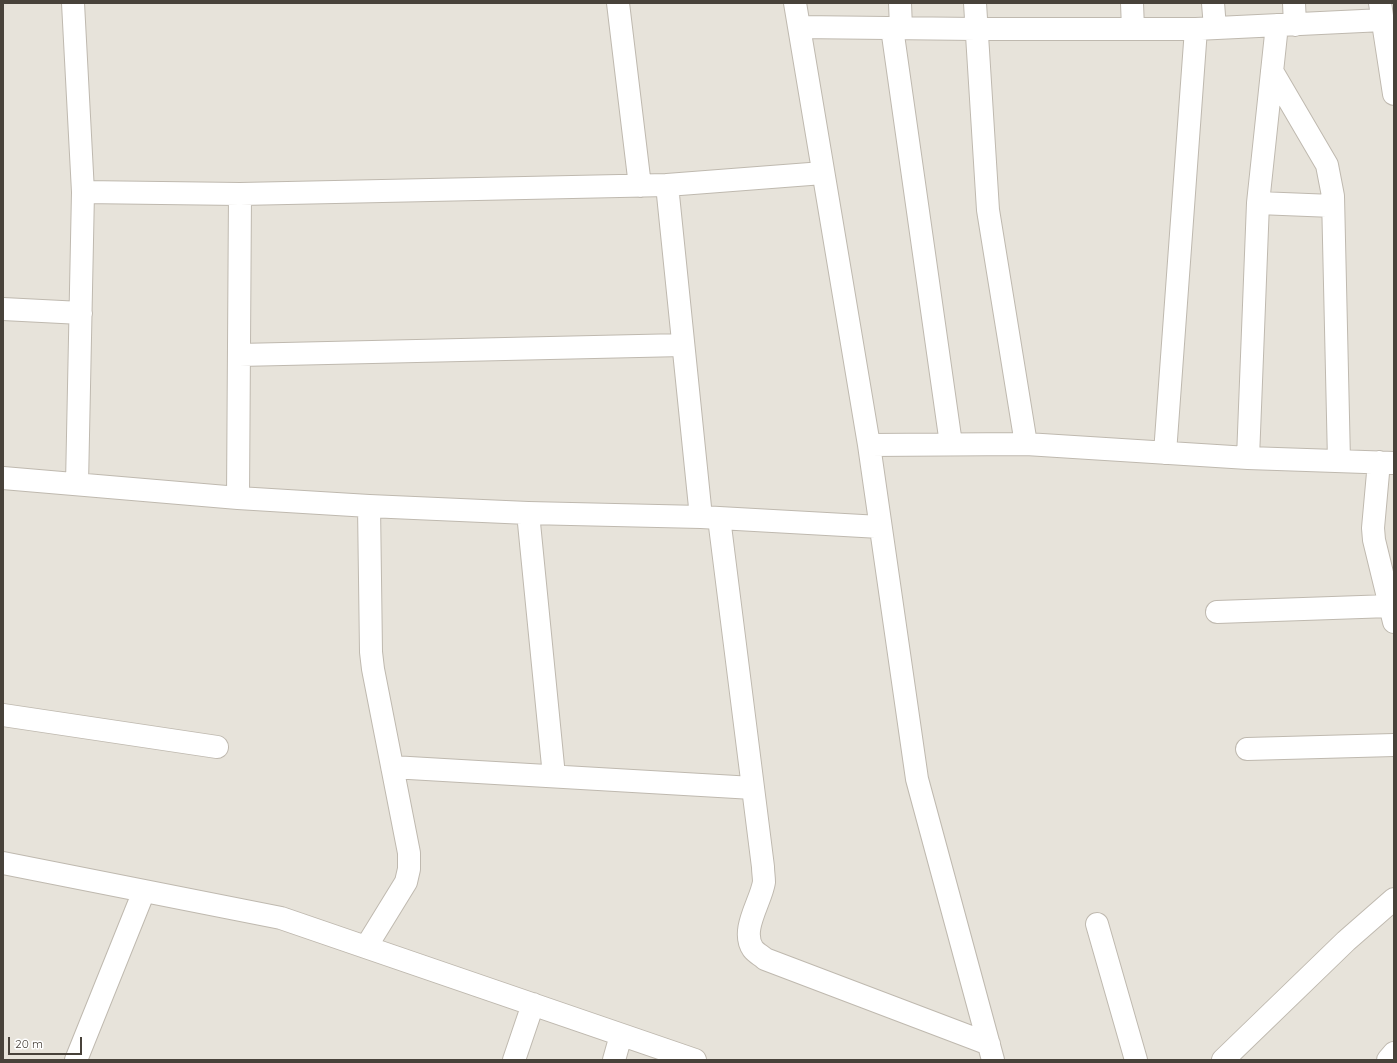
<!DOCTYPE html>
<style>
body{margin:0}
#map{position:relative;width:1397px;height:1063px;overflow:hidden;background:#f4f2ec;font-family:Quicksand,sans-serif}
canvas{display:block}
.frame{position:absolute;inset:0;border:4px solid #48423a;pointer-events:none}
.scale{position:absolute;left:8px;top:1037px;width:74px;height:18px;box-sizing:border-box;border:2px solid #48423a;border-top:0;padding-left:5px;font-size:12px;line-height:14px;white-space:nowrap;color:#48423a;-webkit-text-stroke:3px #fff;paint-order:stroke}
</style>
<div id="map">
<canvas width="1397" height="1063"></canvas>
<div class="frame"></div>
<div class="scale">20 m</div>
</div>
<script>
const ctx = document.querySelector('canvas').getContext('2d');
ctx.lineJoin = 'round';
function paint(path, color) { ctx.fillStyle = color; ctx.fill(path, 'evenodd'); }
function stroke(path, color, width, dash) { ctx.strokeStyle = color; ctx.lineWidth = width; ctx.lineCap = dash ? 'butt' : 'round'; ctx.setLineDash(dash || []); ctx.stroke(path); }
const residential = new Path2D(`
 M3 3H1394V1060H3Z`);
const minor = new Path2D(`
 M73 3 83 192 240 194 667 185 823 173
 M618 3 640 186
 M795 3 869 445 1026 444 1248 458 1394 463
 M900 3 901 28
 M975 3 988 210 1026 444
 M1132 3 1133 29
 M1213 3 1215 28
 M1294 3 1295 25
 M1380 3 1394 94
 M799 27 976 29H1196L1383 20
 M892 28 951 444
 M1272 71 1327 165 1333 196 1339 461
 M667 185 701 517
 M1258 203 1333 206
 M3 309 81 313
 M239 355 683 345
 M869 445 917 779 993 1060
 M1165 453 1196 29
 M1248 458 1258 203 1277 25
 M1379 462 1373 528 1374 540 1394 622
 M3 478 238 498 369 506 528 513 701 517 880 527
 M77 484 83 192
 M238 498 240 194
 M528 513 554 776
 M719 518 763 867C763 872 764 877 764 882 761 902 740 930 753 949 756 953 762 956 765 959L989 1044
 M1217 612 1390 606
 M3 715 217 747
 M1247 749 1394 745
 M392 767 753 788
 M3 863 281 918 695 1060
 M1097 924 1136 1060
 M366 947 406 882 409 869V853L373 669 371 652 369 506
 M76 1060 144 891
 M514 1060 533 1004
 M614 1060 621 1035
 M1223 1060 1346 941 1394 899
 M1388 1060 1394 1053`);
paint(residential, '#e7e3da');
stroke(minor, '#bfb9af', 24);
stroke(minor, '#fff', 22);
</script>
